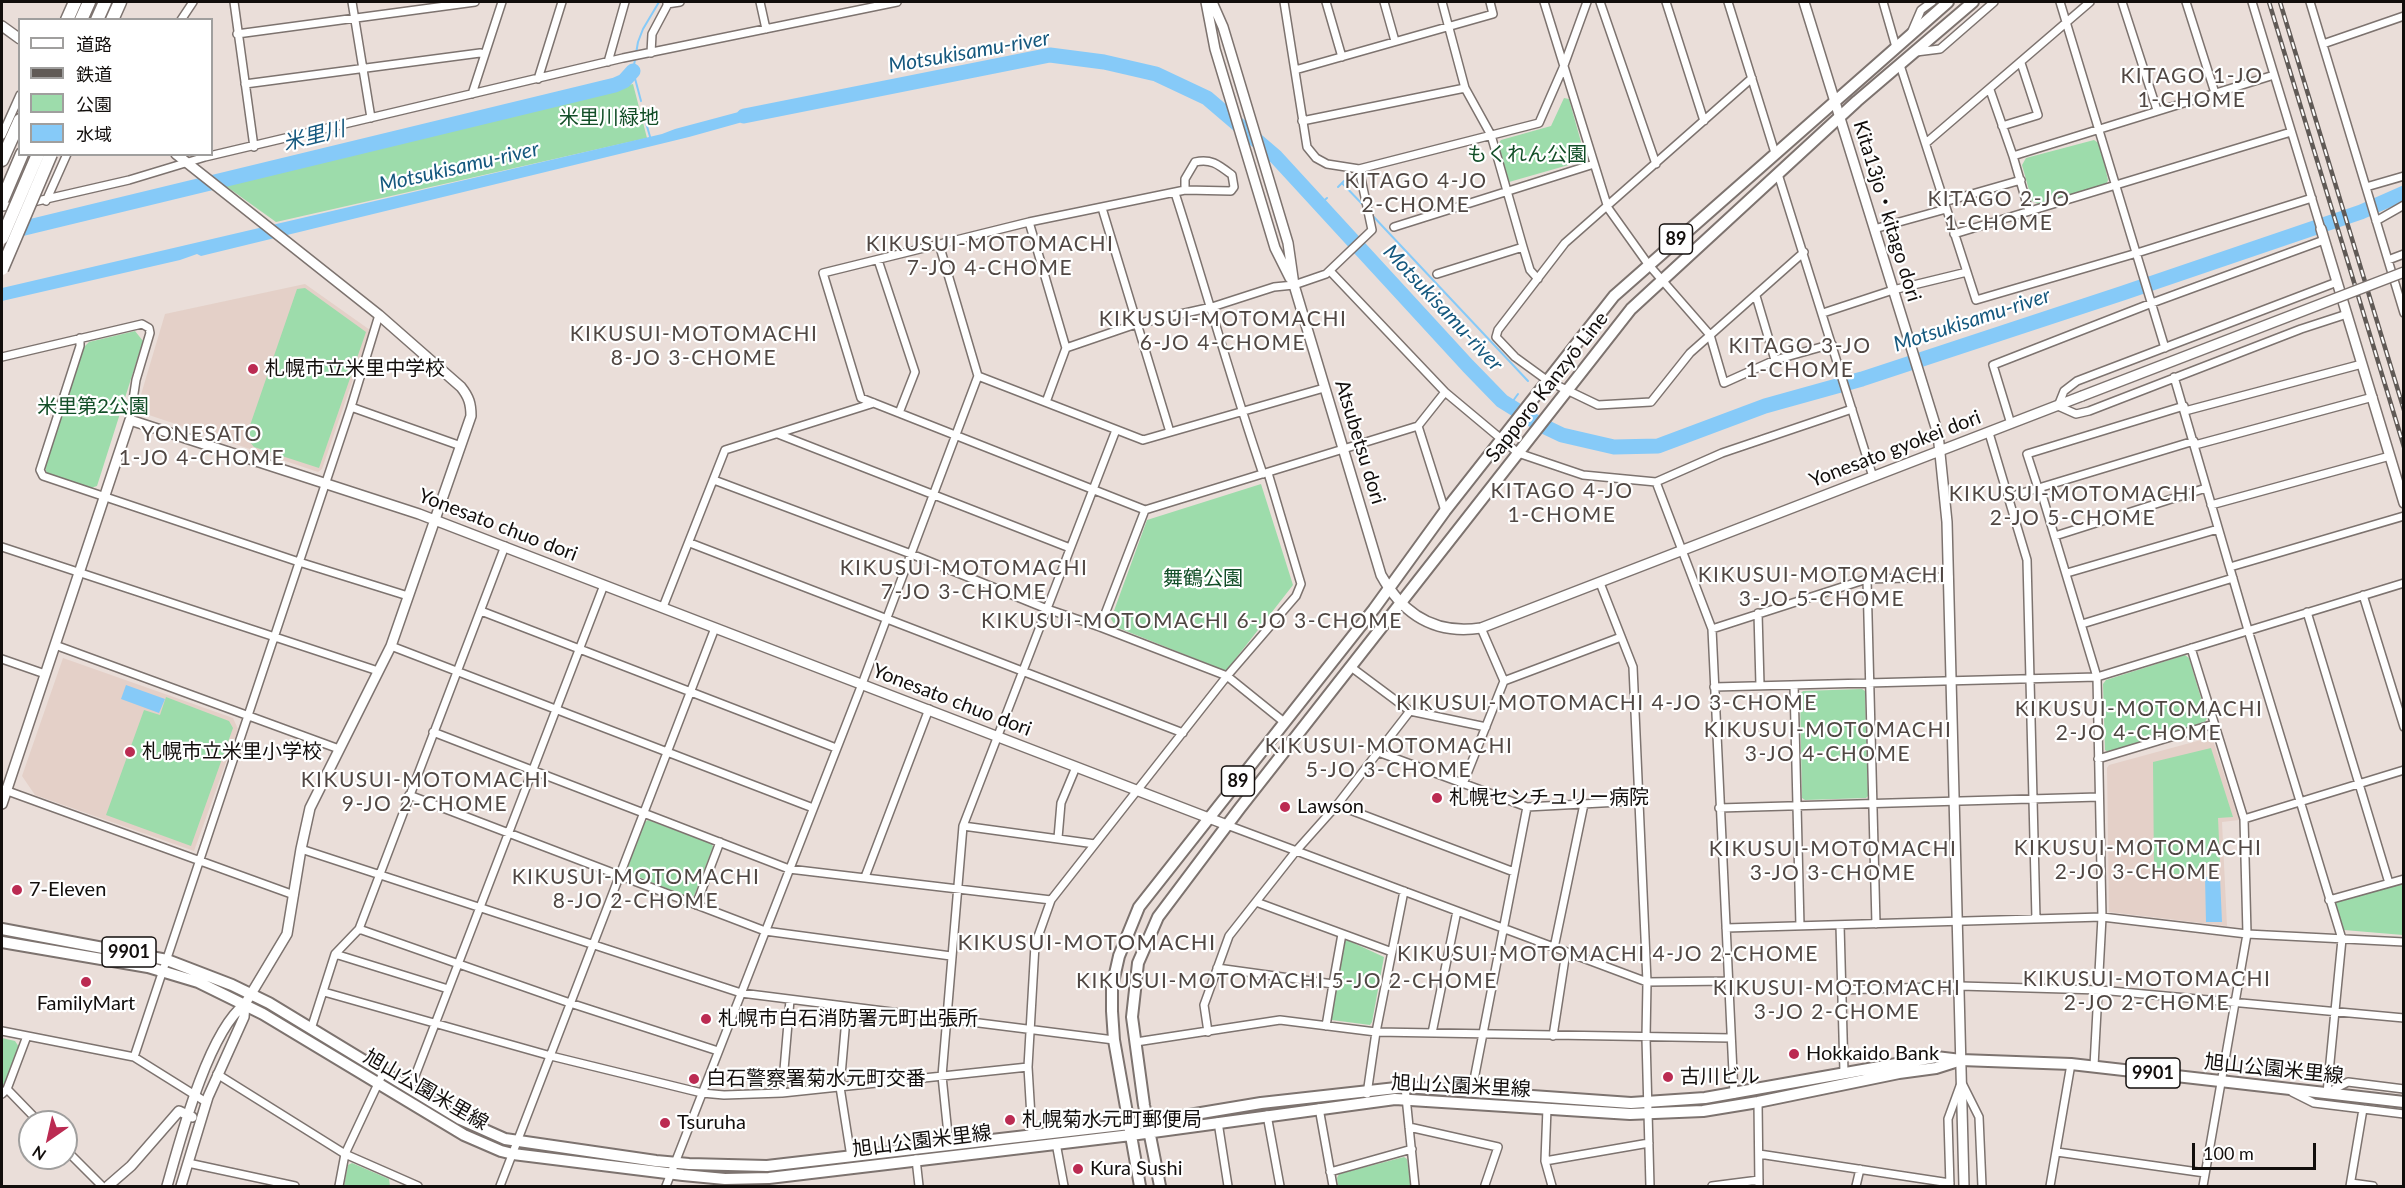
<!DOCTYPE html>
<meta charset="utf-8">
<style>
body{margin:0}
#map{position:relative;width:2405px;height:1188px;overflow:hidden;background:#eaded9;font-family:Lato,"Noto Sans JP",sans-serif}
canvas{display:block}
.frame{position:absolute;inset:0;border:3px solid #120e0c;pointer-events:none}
.legend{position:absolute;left:18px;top:18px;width:195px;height:138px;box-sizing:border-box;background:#fff;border:2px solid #a09f9e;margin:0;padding:8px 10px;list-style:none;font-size:18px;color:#120e0c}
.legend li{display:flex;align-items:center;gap:12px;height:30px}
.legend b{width:30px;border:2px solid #a09f9e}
.north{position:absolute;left:18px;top:1110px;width:60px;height:60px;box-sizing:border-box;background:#fff;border:2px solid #a09f9e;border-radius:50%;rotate:214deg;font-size:16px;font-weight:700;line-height:24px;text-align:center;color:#120e0c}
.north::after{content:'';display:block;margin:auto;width:21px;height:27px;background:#bb2b52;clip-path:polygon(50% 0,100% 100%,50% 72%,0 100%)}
.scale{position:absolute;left:2192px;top:1143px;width:124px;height:27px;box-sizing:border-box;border:3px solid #120e0c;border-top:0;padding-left:8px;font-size:18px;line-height:21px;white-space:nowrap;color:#120e0c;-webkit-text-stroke:4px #fff;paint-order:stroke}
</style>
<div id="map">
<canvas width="2405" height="1188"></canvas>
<div class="frame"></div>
<ul class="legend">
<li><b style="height:8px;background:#fff"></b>道路</li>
<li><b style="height:8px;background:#605a56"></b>鉄道</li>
<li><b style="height:16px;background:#9ddcab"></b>公園</li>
<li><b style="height:16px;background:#86caf8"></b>水域</li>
</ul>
<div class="north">N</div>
<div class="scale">100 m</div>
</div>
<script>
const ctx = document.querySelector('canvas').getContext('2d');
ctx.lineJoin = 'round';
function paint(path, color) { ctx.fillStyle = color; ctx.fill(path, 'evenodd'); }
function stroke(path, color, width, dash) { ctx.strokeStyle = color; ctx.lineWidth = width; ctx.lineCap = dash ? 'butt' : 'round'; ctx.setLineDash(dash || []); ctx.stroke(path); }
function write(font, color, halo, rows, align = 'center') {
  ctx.font = font + ' Lato,"Noto Sans JP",sans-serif'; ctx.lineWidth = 4.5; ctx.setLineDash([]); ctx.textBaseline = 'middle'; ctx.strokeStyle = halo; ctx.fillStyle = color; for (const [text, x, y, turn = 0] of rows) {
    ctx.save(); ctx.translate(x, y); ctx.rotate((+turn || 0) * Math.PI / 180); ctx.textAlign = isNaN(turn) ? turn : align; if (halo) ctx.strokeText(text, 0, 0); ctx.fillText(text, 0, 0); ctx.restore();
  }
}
const built = new Path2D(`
 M305 284 370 330 322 469 318 472 140 412 137 408 165 314Z
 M63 658 233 718 238 729 194 851 35 795 22 776Z
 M2212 737 2239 820 2222 822 2227 926 2109 912 2107 768 2109 765Z`);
const green = new Path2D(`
 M633 84 647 138 276 222 223 184Z
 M1564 98 1569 99 1586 160 1509 182 1497 145 1501 140 1551 126Z
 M2094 140 2100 144 2108 180 2106 185 2038 204 2032 201 2022 165 2026 158Z
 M305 288 366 332 319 468 254 447 246 437 297 289Z
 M135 331 143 341 97 486 91 488 47 473 45 468 84 347 89 342Z
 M1261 484 1293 585 1226 671 1116 627 1111 619 1147 520Z
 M2185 655 2189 658 2207 718 2205 722 2108 752 2105 750 2103 684 2106 680Z
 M1862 689 1865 691 1868 796 1866 798 1805 800 1802 798 1800 694 1803 691Z
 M166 697 229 721 233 728 191 846 106 815 144 710 160 715Z
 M2211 748 2233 817 2218 818 2220 863H2199V874H2154L2153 762Z
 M648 820 712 844 713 847 694 896 691 898 629 873 627 869 645 822Z
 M2403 882V935L2344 930 2334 901Z
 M1347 940 1384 957 1372 1022 1370 1025 1332 1020 1330 1018 1343 942Z
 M2 1038 15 1041 19 1047 2 1089Z
 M1404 1157 1407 1159 1411 1186H1338L1337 1178 1339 1174Z
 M352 1163 389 1179 390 1186H344L348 1165Z`);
const water = new Path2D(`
 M761 106 764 116 689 137 201 256 197 254 180 260 2 301V288L662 134 675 129Z
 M126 685 165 699 159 713 121 699Z
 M2205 877H2220L2222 922H2206Z`);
const stream = new Path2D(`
 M641 101 633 71 638 42 643 29 659 2
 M646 123 651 140
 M1342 183 1365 207
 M1338 187 1344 181
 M1320 204 1327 198
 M1371 214 1528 381
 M1510 405 1518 394`);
const river = new Path2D(`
 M744 116 1050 55 1104 62 1156 74 1207 98 1276 157 1468 366 1502 401 1539 424 1562 435 1614 447 1658 446 1765 406 1862 379 2123 293 2361 212 2404 193
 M8 232 615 85 624 81 633 71`);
const street = new Path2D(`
 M234 2 254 147
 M352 2 371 118
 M760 2 766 29
 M1284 2 1307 147 1316 158 1327 164 1359 169 1539 123 1563 68 1587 2
 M1326 2 1342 57
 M1384 2 1395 41
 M1442 2 1465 88 1491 135 1523 247 1530 270 1538 279
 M1544 2 1608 208 1648 264 1710 335 1724 383 1775 360 1832 344
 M1600 2 1656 164
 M1666 2 1704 121
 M1728 2 1775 153
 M1883 2 1896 47
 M2060 2 2165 348
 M2122 2 2157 110
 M2186 2 2215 93
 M2252 2 2321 229
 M2310 2 2404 313
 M667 4 680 2
 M181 20 193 2
 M1912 31 1921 10 1932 2
 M237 34 475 2
 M2323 44 2404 16
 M1916 52 1940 49 1994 2
 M651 53 652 34 669 2
 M608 62 625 2
 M1900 65 1976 300 2137 253 2312 198
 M1295 70 1493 14 1490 2
 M1752 78 1565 243 1498 330 1496 337 1515 357 1548 381 1598 405 1651 402 1690 353 1804 252
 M538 79 562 2
 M245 84 480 53 485 54
 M1990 90 2013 156 2029 211
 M472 94 502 2
 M1302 121 1465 88
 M2002 126 2038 115 2021 63
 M2 135 20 95
 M1926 143 2090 2
 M2013 156 2274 75
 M1778 174 1873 477
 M2366 187 2404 176
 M1185 190V179L1195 162C1211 158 1219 165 1232 175L1234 187 1231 191 1185 190 1029 222 823 273 861 398 1145 510 1418 426 1445 511
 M1175 193C1205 286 1231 381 1263 474
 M46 201 67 154
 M1944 202 2021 180
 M29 203 129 180 205 157 623 58 897 2
 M2 207 18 205
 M1102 208 1170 432
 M2376 221 2404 205
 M1029 222 1066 348
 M1394 227 1594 164
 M1874 229 1946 209
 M1954 234 2291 132
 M878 260 915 372 899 413
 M2388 260 2404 254
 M1330 271 1445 392 1518 453 1583 475 1656 482 1712 629 1734 1094
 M1437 274 1523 247
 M2337 282 2077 381 2064 391 2058 406 2076 414 2089 411 2301 329 2347 314
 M1756 296 1775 360
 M1823 313 1893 290 1967 272
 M80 338V346L40 470 43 476 299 562 408 596
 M2 357 142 324 149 328 150 333 136 380 130 420
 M978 376 1143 440 1324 388
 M2174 377 2248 630 2342 939 2327 1093
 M1046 402 1066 348 1136 324 1212 307 1274 287 1294 285 1326 274 1372 230 1359 169
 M351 407 461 446
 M2185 411 2362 364
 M2011 424 1993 365 2152 303 2324 240
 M1418 426 1445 392
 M1989 433 2027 560 2036 919
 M778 434 1070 548
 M2195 445 2373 397
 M714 480 911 554 1047 609 1100 627 1227 676 1284 722
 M1656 482 1722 453 1852 409
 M2038 488 2027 454 2184 406
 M2040 488 2097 677 2102 917 2094 1066
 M2009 497 2194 441
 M2211 505 2390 456
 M2055 536 2206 488
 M690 543 1183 733
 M2 547 378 671
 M2230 567 2404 516
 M2067 573 2218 529
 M1867 579 1876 924
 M1600 583 1633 667 1647 982 1646 1038 1650 1186
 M2363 595 2404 727
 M663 607 725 450 874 403
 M481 611 836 748
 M2307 612 2389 883
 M1758 613 1760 685
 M2082 624 2233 578
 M1100 627 1145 510
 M1712 629 1867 579 1949 577
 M55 645 339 749
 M391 646 813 808
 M2191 648 2244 819 2247 934 2203 1186
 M2 659 45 674
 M1351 667 1410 711 1486 727
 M1504 681 1621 637
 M1794 685 1800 926
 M1714 687 2097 677 2404 583
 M433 732 789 869 1051 900
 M1378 752 1527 807 1638 801
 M2098 759 2214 724
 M1463 784 1504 681 1481 628
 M2 789 294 895
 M409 795 765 931 951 956
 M1337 805 1514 872
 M1719 808 2099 797
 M2244 819 2404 770
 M1227 825 1647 982 1729 981
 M963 826 1095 844
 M1058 838 1061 803 1076 767
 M301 849 741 993 1114 1040
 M865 877 929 709
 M2329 900 2404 879
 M1256 902 1392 952
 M696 905 720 842
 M1840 925 1844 1072
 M1726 928 2102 917 2247 934 2404 942
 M359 929 570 1003 718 1051
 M1554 948 1584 804
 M335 954 448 989
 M1217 968 1333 984 1342 934
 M1842 990 1960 986 2100 990 2404 1018
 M324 992 551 1056 702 1093 724 1095 782 1093 1028 1067
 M847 1007 840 1087 851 1157
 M1326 1026 1333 984
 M311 1029 335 954 359 929 505 546
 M2 1031 134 1057 206 1102
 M1208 1032 1204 1005 1229 936 1296 851 1337 805 1410 711
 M1432 1033 1457 911
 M1553 1036 1566 952
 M1136 1042 1280 1020 1376 1032 1731 1038
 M134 1057 351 407 379 315
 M217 1074 345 1154 418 1186
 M1963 1085 1979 1117 1982 1186
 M1405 1087 1415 1186
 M7 1089 39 1122
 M410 1089 604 585
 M1472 1090 1527 807
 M2292 1092 2314 1103 2404 1114
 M782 1093 790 1000
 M2327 1093 2348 1082 2404 1089
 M2 1094 7 1089 27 1036
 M1367 1094 1376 1032 1404 891
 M1758 1102 1759 1186
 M1319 1108 1333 1186
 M1547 1108 1545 1161 1552 1186
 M1267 1115 1280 1186
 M1218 1122 1228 1186
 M1409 1127 1498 1147 1485 1185
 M1032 1134 1028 1067 1035 945 1051 900 1227 676 1296 596 1301 584 1268 473
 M1056 1143 1064 1186
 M949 1144 942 1076 963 826 1116 430
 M66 1150 102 1186
 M2057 1152 2205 1173
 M1759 1154 1950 1183
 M916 1159 919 1186
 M1545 1161 1649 1143
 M188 1163 295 1186
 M1330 1172 1412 1149
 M2351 1183 2373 1186
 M339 1186 345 1154 383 1073
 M500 1186 715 628
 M666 1186 862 684 978 376 939 244
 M1712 1186 1759 1180
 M1856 1186 1860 1169
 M1950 1186 1948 1119 1960 1086
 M2050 1186 2071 1064
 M2350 1186 2363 1109`);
const secondary = new Path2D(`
 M1206 2 1215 49 1275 248 1290 278
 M1212 2 1223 27 1288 243 1294 285 1381 575C1403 615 1435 635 1481 628L2082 396
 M1804 2 1938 434 1947 522 1964 1186
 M2 26 20 39
 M2321 229 2404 503
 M2 804 130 420 419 514 1227 825
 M108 1186 131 1166 179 1111 192 1117
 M167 1186C180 1140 208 1032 245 1004L287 934 301 849 310 808 391 646 471 416C471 404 469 397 461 387L379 315 176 154
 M181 1186 208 1097 244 1017 245 1004`);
const primary = new Path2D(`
 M2 929 167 960 232 985 269 1003 460 1119 505 1139 656 1161 689 1164 767 1166 1147 1122 1261 1103 1405 1087 1631 1103 1705 1098 1936 1057 1961 1060 2071 1064 2404 1102
 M2 942 148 967 198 982 263 1014 464 1135 501 1151 513 1154 683 1175 725 1179 769 1178 1131 1135 1395 1099 1630 1114 1703 1111 1758 1102 1899 1073 1936 1068 1958 1061
 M1140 1186 1114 1040 1112 1011V987L1119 956 1139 907 1374 609 1445 511 1614 296 1948 2
 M1160 1186 1144 1105 1132 1017 1138 963 1158 917 1240 808 1631 309 1857 101 1973 2`);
const highway = new Path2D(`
 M67 20 75 2
 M81 20 89 2
 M97 20 105 2
 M112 20 120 2
 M2 160 20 120
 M2 201 22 154`);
const rail = new Path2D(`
 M2269 2 2404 447
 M2280 2 2404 410`);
const secondaryBridge = new Path2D(`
 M2082 396 2404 272`);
const highwayBridge = new Path2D(`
 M2 238 38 154
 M2 269 51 154`);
const markers = [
 [253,369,6,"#bb2b52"],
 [130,752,6,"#bb2b52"],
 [1437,798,6,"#bb2b52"],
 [1285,807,6,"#bb2b52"],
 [17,890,6,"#bb2b52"],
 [86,982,6,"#bb2b52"],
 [706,1019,6,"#bb2b52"],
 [1794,1054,6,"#bb2b52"],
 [1668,1077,6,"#bb2b52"],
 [694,1079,6,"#bb2b52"],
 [1010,1120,6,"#bb2b52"],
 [665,1123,6,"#bb2b52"],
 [1078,1169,6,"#bb2b52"]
];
const shields = [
 [1676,239,33],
 [1238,781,33],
 [129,952,54],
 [2153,1073,54]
];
const shieldNames = [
 ["89",1676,239],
 ["89",1238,781],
 ["9901",129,952],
 ["9901",2153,1073]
];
const parkNames = [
 ["米里川緑地",609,118],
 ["もくれん公園",1527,155],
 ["米里第2公園",93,407],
 ["舞鶴公園",1203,579]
];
const streetNames = [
 ["Kita13jo・kitago dori",1887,211,73],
 ["Sapporo Kanzyō Line",1547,387,-52],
 ["Atsubetsu dori",1360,442,73],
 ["Yonesato gyokei dori",1895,449,-21],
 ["Yonesato chuo dori",498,525,21],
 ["Yonesato chuo dori",952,700,21],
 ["旭山公園米里線",2274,1069,6],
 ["旭山公園米里線",1461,1086,3],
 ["旭山公園米里線",426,1090,30],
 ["旭山公園米里線",922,1141,-7]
];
const poiNames = [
 ["札幌市立米里中学校",265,369],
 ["札幌市立米里小学校",142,752],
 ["札幌センチュリー病院",1449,798],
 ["Lawson",1297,807],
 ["7-Eleven",29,890],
 ["FamilyMart",86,1004,"center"],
 ["札幌市白石消防署元町出張所",718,1019],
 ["Hokkaido Bank",1806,1054],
 ["古川ビル",1680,1077],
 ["白石警察署菊水元町交番",706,1079],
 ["札幌菊水元町郵便局",1022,1120],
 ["Tsuruha",677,1123],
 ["Kura Sushi",1090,1169]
];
const waterNames = [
 ["Motsukisamu-river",969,52,-10],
 ["米里川",314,136,-14],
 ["Motsukisamu-river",459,167,-13],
 ["Motsukisamu-river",1443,308,47],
 ["Motsukisamu-river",1972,320,-18]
];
const neighbourhoodNames = [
 ["KITAGO 1-JO",2192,76],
 ["1-CHOME",2192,100],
 ["KITAGO 4-JO",1416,181],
 ["2-CHOME",1416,205],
 ["KITAGO 2-JO",1999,199],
 ["1-CHOME",1999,223],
 ["KIKUSUI-MOTOMACHI",990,244],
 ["7-JO 4-CHOME",990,268],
 ["KIKUSUI-MOTOMACHI",1223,319],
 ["6-JO 4-CHOME",1223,343],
 ["KIKUSUI-MOTOMACHI",694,334],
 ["8-JO 3-CHOME",694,358],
 ["KITAGO 3-JO",1800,346],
 ["1-CHOME",1800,370],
 ["YONESATO",202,434],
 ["1-JO 4-CHOME",202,458],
 ["KITAGO 4-JO",1562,491],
 ["1-CHOME",1562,515],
 ["KIKUSUI-MOTOMACHI",2073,494],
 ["2-JO 5-CHOME",2073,518],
 ["KIKUSUI-MOTOMACHI",964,568],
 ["7-JO 3-CHOME",964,592],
 ["KIKUSUI-MOTOMACHI",1822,575],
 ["3-JO 5-CHOME",1822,599],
 ["KIKUSUI-MOTOMACHI 6-JO 3-CHOME",1192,621],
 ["KIKUSUI-MOTOMACHI 4-JO 3-CHOME",1607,703],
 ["KIKUSUI-MOTOMACHI",2139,709],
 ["2-JO 4-CHOME",2139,733],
 ["KIKUSUI-MOTOMACHI",1828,730],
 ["3-JO 4-CHOME",1828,754],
 ["KIKUSUI-MOTOMACHI",1389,746],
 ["5-JO 3-CHOME",1389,770],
 ["KIKUSUI-MOTOMACHI",425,780],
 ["9-JO 2-CHOME",425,804],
 ["KIKUSUI-MOTOMACHI",2138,848],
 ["2-JO 3-CHOME",2138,872],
 ["KIKUSUI-MOTOMACHI",1833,849],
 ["3-JO 3-CHOME",1833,873],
 ["KIKUSUI-MOTOMACHI",636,877],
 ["8-JO 2-CHOME",636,901],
 ["KIKUSUI-MOTOMACHI 4-JO 2-CHOME",1608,954],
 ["KIKUSUI-MOTOMACHI",2147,979],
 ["2-JO 2-CHOME",2147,1003],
 ["KIKUSUI-MOTOMACHI 5-JO 2-CHOME",1287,981],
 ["KIKUSUI-MOTOMACHI",1837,988],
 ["3-JO 2-CHOME",1837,1012]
];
const quarterNames = [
 ["KIKUSUI-MOTOMACHI",1087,943]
];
paint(built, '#e4d0c8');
paint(green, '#9ddcab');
paint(water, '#86caf8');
stroke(stream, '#86caf8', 2);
stroke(river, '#86caf8', 15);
stroke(street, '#7d736f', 10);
stroke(secondary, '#7d736f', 12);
stroke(primary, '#7d736f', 14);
stroke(highway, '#7d736f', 15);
stroke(street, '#fff', 7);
stroke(secondary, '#fff', 9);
stroke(primary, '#fff', 10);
stroke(highway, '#fff', 12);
stroke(rail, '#605a56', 4.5);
stroke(rail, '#fff', 2, [7]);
stroke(secondaryBridge, '#7d736f', 12, []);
stroke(highwayBridge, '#7d736f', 15, []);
stroke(secondaryBridge, '#fff', 9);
stroke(highwayBridge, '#fff', 12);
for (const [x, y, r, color] of markers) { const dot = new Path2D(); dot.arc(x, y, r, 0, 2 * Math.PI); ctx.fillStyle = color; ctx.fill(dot); stroke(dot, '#fff', 2); }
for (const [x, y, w] of shields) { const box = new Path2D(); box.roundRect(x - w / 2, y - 15, w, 30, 4.5); ctx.fillStyle = '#fff'; ctx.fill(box); stroke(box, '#120e0c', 1.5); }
write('bold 18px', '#120e0c', null, shieldNames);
write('20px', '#124e27', '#fff', parkNames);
write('20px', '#120e0c', '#fff', streetNames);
write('20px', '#120e0c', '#fff', poiNames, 'left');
write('italic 21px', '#15587e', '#fff', waterNames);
ctx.letterSpacing = '1.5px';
write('21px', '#504743', '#fff', neighbourhoodNames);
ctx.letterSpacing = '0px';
ctx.letterSpacing = '1.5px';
write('22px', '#504743', '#fff', quarterNames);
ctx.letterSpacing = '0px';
</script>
